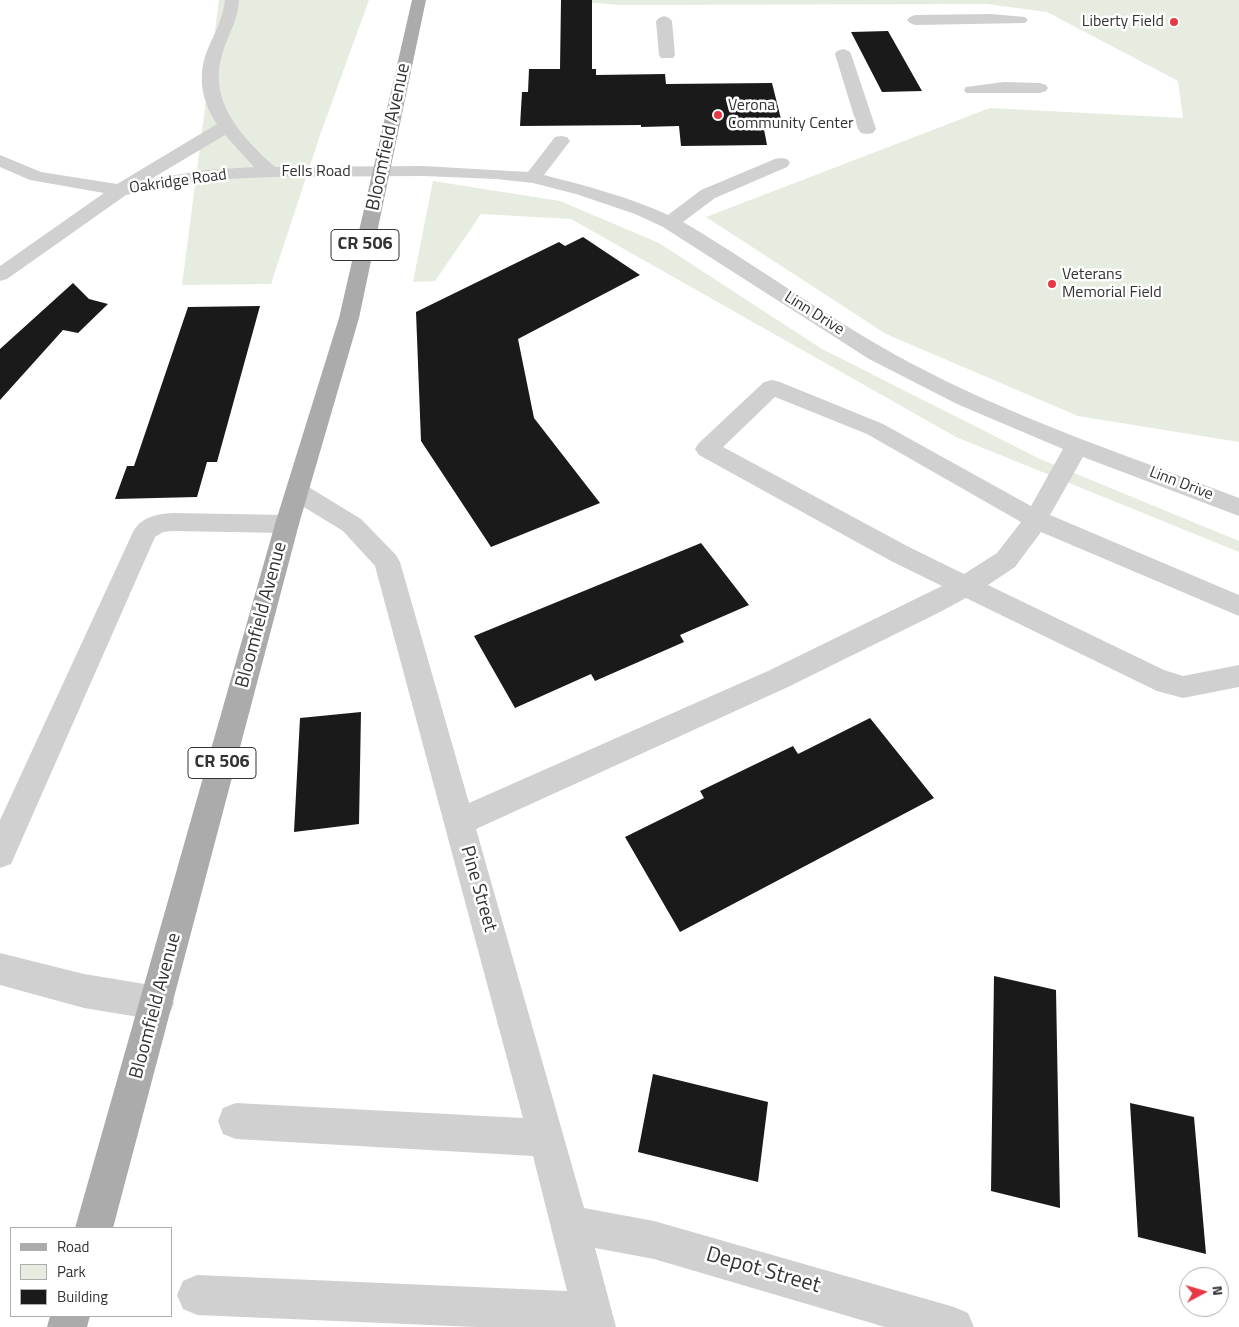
<!DOCTYPE html>
<style>
body{margin:0}
#map{position:relative;width:1239px;height:1327px;overflow:hidden;background:#fff;font-family:"Titillium Web",sans-serif}
canvas{display:block}
.legend{position:absolute;left:10px;top:1227px;width:162px;height:90px;box-sizing:border-box;background:#fff;border:1px solid #adadad;margin:0;padding:6px 9px;list-style:none;font-size:15px;color:#333}
.legend li{display:flex;align-items:center;gap:10px;height:25px}
.legend b{width:25px;border:1px solid #adadad}
.north{position:absolute;left:1179px;top:1267px;width:50px;height:50px;box-sizing:border-box;background:#fff;border:1px solid #adadad;border-radius:50%;rotate:84deg;font-size:14px;font-weight:700;line-height:20px;text-align:center;color:#333}
.north::after{content:'';display:block;margin:auto;width:18px;height:22px;background:#e63946;clip-path:polygon(50% 0,100% 100%,50% 72%,0 100%)}
</style>
<div id="map">
<canvas width="1239" height="1327"></canvas>
<ul class="legend">
<li><b style="height:6px;background:#ababab"></b>Road</li>
<li><b style="height:14px;background:#e6ecdf"></b>Park</li>
<li><b style="height:14px;background:#1a1a1a"></b>Building</li>
</ul>
<div class="north">N</div>
</div>
<script>
const ctx = document.querySelector('canvas').getContext('2d');
ctx.lineJoin = 'round';
function paint(path, color) { ctx.fillStyle = color; ctx.fill(path, 'evenodd'); }
function stroke(path, color, width, dash) { ctx.strokeStyle = color; ctx.lineWidth = width; ctx.lineCap = dash ? 'butt' : 'round'; ctx.setLineDash(dash || []); ctx.stroke(path); }
function write(font, color, halo, rows, align = 'center') {
  ctx.font = font + ' "Titillium Web",sans-serif'; ctx.lineWidth = 5; ctx.setLineDash([]); ctx.textBaseline = 'middle'; ctx.strokeStyle = halo; ctx.fillStyle = color; for (const [text, x, y, turn = 0] of rows) {
    ctx.save(); ctx.translate(x, y); ctx.rotate((+turn || 0) * Math.PI / 180); ctx.textAlign = isNaN(turn) ? turn : align; if (halo) ctx.strokeText(text, 0, 0); ctx.fillText(text, 0, 0); ctx.restore();
  }
}
const green = new Path2D(`
 M219 0H369L320 135 271 284 182 285Z
 M562 0H1239V442L1078 416 886 334 706 217 990 108 1183 118 1178 81 1047 12 987 4 620 5Z
 M433 181 560 201 659 243 822 349 1040 459 1239 541V552L956 437 571 219 481 214 435 281 413 282Z`);
const building = new Path2D(`
 M561 0H592V69H596V75L665 74 666 84 772 83 782 123 763 124 767 145 681 146 679 126 641 127V125L520 126 522 92H528L529 69H560Z
 M888 31 922 91 882 92 851 32Z
 M583 237 640 275 518 339 534 418 600 503 491 547 421 441 416 312 559 242 565 246Z
 M73 283 89 299 108 304 78 333 63 330 0 400V349Z
 M260 306 217 462H207L197 497 115 499 127 466H134L188 307Z
 M701 543 749 605 680 635 684 642 595 681 591 674 515 708 474 636Z
 M361 712 359 824 294 832 300 718Z
 M870 718 934 798 680 932 625 837 704 798 700 791 793 746 798 754Z
 M994 976 1056 990 1060 1208 991 1191Z
 M653 1074 768 1102 758 1182 638 1152Z
 M1130 1103 1194 1117 1206 1254 1138 1237Z`);
const minor = new Path2D(`
 M225 0H239C238 21 227 36 222 55 208 102 242 137 275 167L423 166 528 172 555 137 561 136 567 137 570 141 544 175C587 186 629 197 668 215L701 190 775 159 781 158 787 159 790 163 787 167 715 198 683 222C765 270 842 329 928 372 1028 423 1134 458 1239 498V516L1083 457 1050 515 1239 595V616L1041 532 1015 567 988 585 1164 670 1183 676 1239 665V687L1183 698 1157 691 966 598 938 613 788 687 476 829 584 1208 654 1221 954 1307 968 1313 974 1327H885L654 1259 595 1248 616 1327H476L197 1315 183 1309 177 1295 183 1281 197 1275 567 1291 533 1156 236 1139 223 1134 218 1121 223 1108 236 1103 523 1118 375 566 343 531 289 498 286 492 289 486 298 483 307 486 361 519 396 555 400 562 469 803 768 671 942 586 891 561 699 455 695 449 699 443 764 382 772 380 780 382 883 424 1031 506 1063 449 957 404 869 359 663 227 635 214 576 194 533 183 496 179 423 176 270 177 206 180 126 195 7 279 0 281V266L104 193 30 180 0 167V155L41 172 117 184 217 124C202 103 197 76 207 51 214 34 223 19 225 0ZM225 135 254 167 206 170 151 179ZM775 397 867 434 1021 522 997 553 964 574 909 547 723 447Z
 M991 14 1025 17 1028 20 1025 23 915 25 910 23 907 20 910 17 915 15Z
 M664 16 669 18 672 21 675 55 673 58H661L659 55 656 21 659 18Z
 M843 49 849 51 851 54 876 129 873 133 867 134 861 133 858 129 835 54 837 51Z
 M1004 82 1040 83 1046 85 1048 88 1046 91 1040 93H966L964 90 966 87Z
 M173 513 287 515 296 518 299 524 296 530 287 533 173 531 163 532 155 537 11 864 0 868V820L133 532C141 517 157 514 173 513Z
 M0 953 84 974 157 986 169 991 174 1003 169 1015 157 1020 84 1008 0 985Z`);
const major = new Path2D(`
 M412 0H426L359 318 299 524 113 1228H75L275 524 339 318Z
 M50 1316H90L87 1327H47Z`);
const markers = [
 [1174,22,5,"#e63946"],
 [718,115,5,"#e63946"],
 [1052,284,5,"#e63946"]
];
const farPoinames = [
 ["Liberty Field",1164,22,"right"],
 ["Verona",728,106],
 ["Community Center",728,124],
 ["Veterans",1062,275],
 ["Memorial Field",1062,293]
];
const farStreetnames = [
 ["Fells Road",316,172],
 ["Oakridge Road",178,182,-8],
 ["Linn Drive",814,314,32],
 ["Linn Drive",1181,484,21]
];
const shields = [
 [365,245,68],
 [222,763,68]
];
const shieldNames = [
 ["CR 506",365,245],
 ["CR 506",222,763]
];
const streetNames = [
 ["Bloomfield Avenue",389,137,-78],
 ["Bloomfield Avenue",262,615,-75],
 ["Pine Street",478,889,74],
 ["Bloomfield Avenue",156,1006,-75]
];
const nearStreetnames = [
 ["Depot Street",763,1271,16]
];
paint(green, '#e6ecdf');
paint(building, '#1a1a1a');
paint(minor, '#d0d0d0');
paint(major, '#ababab');
for (const [x, y, r, color] of markers) { const dot = new Path2D(); dot.arc(x, y, r, 0, 2 * Math.PI); ctx.fillStyle = color; ctx.fill(dot); stroke(dot, '#fff', 2); }
write('16px', '#333', '#fff', farPoinames, 'left');
write('16px', '#333', '#fff', farStreetnames);
for (const [x, y, w] of shields) { const box = new Path2D(); box.roundRect(x - w / 2, y - 15.5, w, 31, 4); ctx.fillStyle = '#fff'; ctx.fill(box); stroke(box, '#333', 1); }
write('bold 18px', '#333', null, shieldNames);
write('19px', '#333', '#fff', streetNames);
write('22px', '#333', '#fff', nearStreetnames);
</script>
